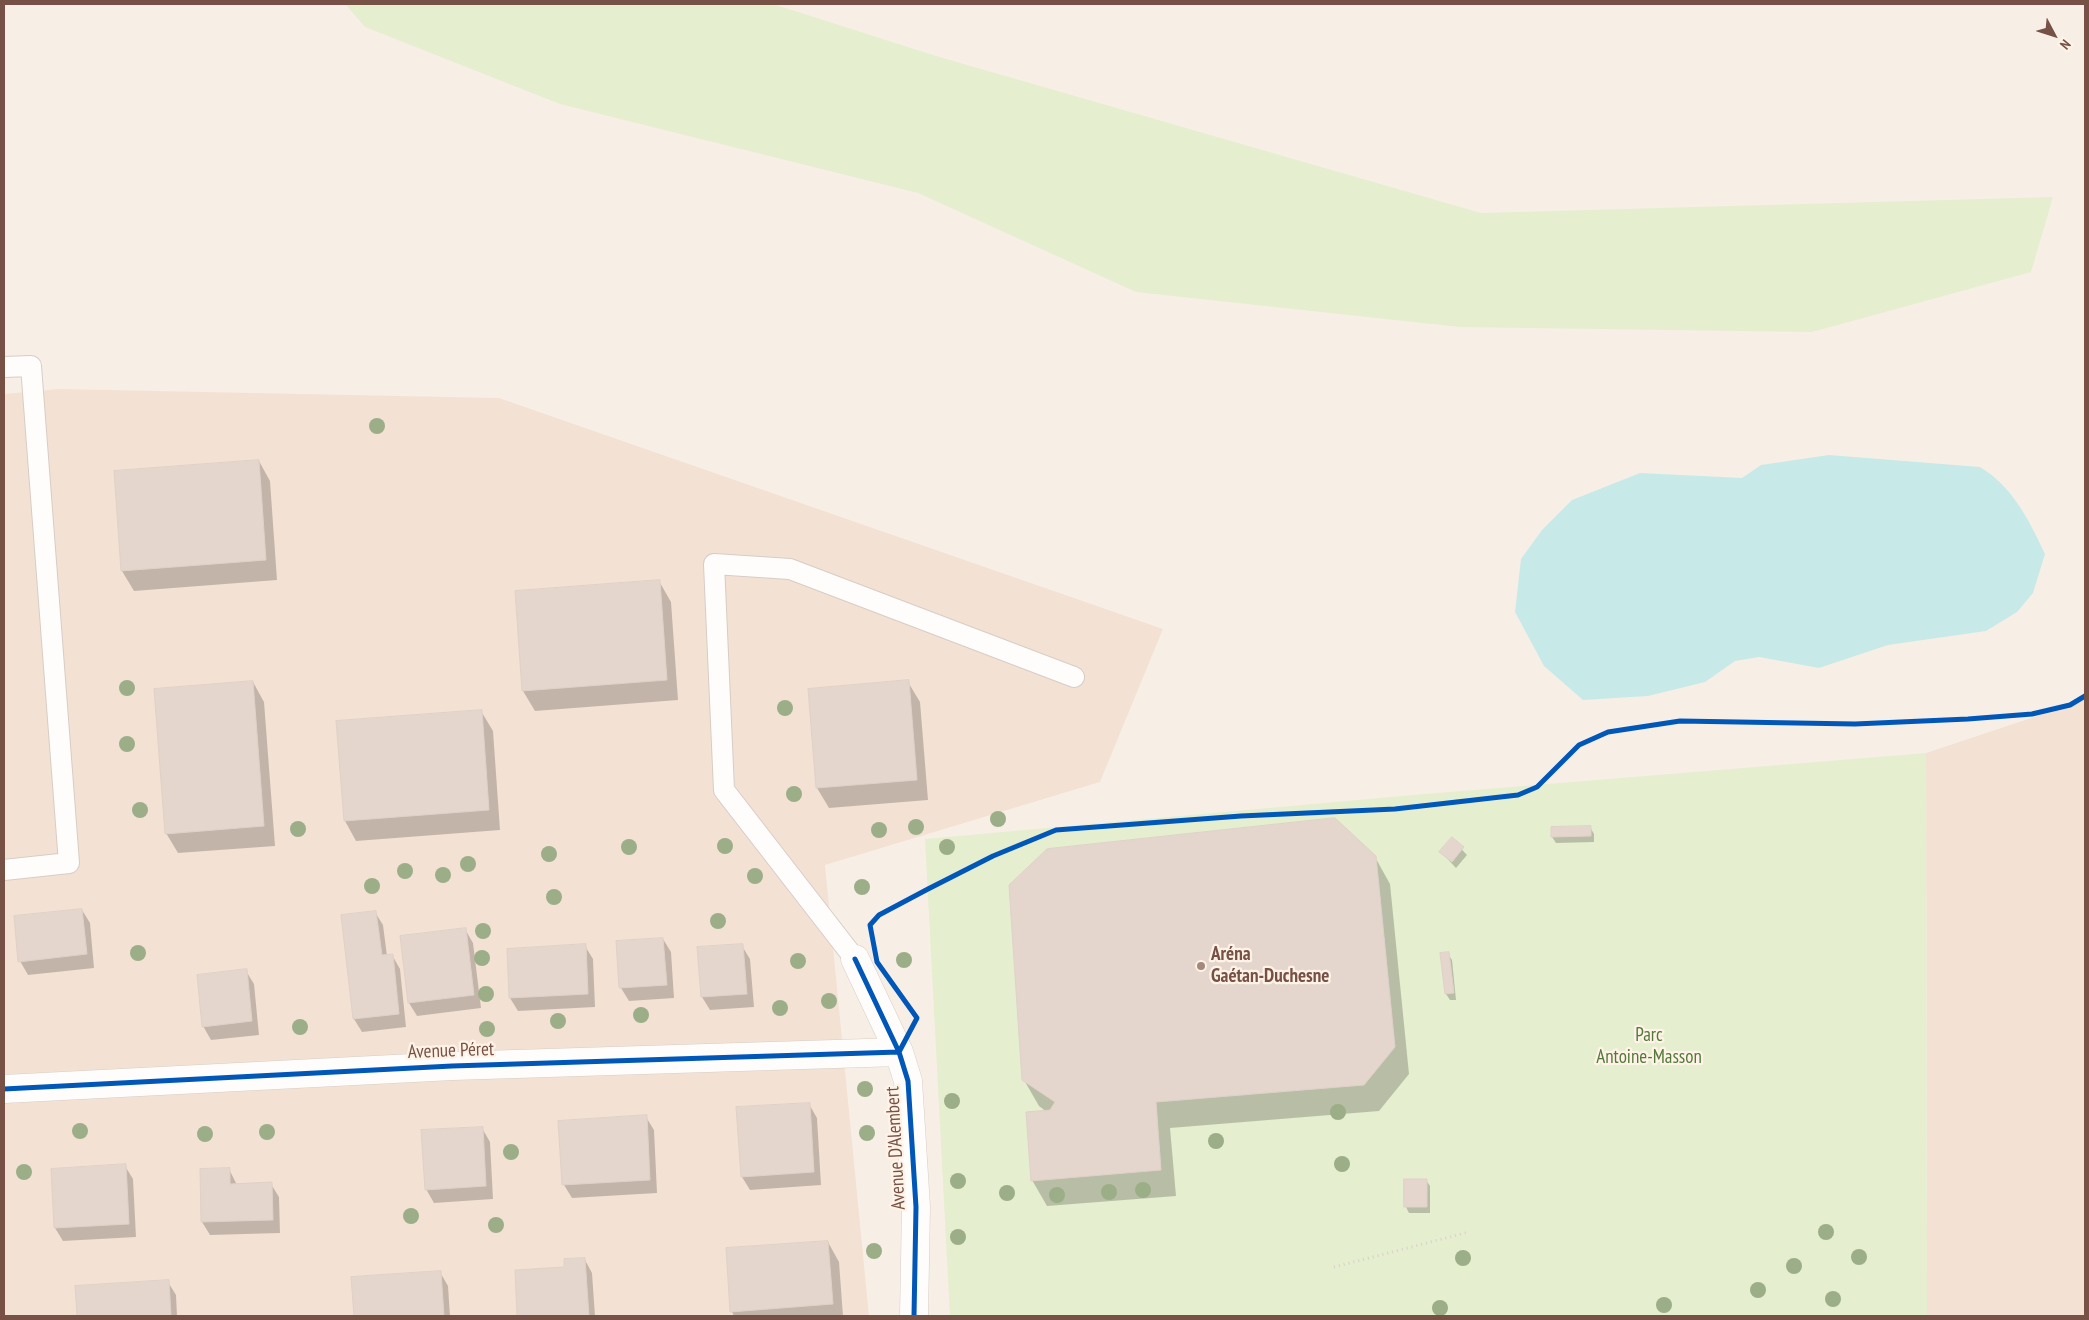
<!DOCTYPE html>
<meta charset="utf-8">
<style>
body{margin:0}
#map{position:relative;width:2089px;height:1320px;overflow:hidden;background:#f7efe6;font-family:"PT Sans Narrow",sans-serif}
canvas{display:block}
.frame{position:absolute;inset:0;border:5px solid #775145;pointer-events:none}
.north{position:absolute;left:2029px;top:10px;width:50px;height:50px;-webkit-text-stroke:4px #fff3e8;paint-order:stroke;rotate:130deg;font-size:14px;font-weight:700;line-height:20px;text-align:center;color:#775145}
.north::after{content:'';display:block;margin:auto;width:18px;height:22px;background:#775145;clip-path:polygon(50% 0,100% 100%,50% 72%,0 100%)}
</style>
<div id="map">
<canvas width="2089" height="1320"></canvas>
<div class="frame"></div>
<div class="north">N</div>
</div>
<script>
const ctx = document.querySelector('canvas').getContext('2d');
ctx.lineJoin = 'round';
function paint(path, color) { ctx.fillStyle = color; ctx.fill(path, 'evenodd'); }
function stroke(path, color, width, dash) { ctx.strokeStyle = color; ctx.lineWidth = width; ctx.lineCap = dash ? 'butt' : 'round'; ctx.setLineDash(dash || []); ctx.stroke(path); }
function write(font, color, halo, rows, align = 'center') {
  ctx.font = font + ' "PT Sans Narrow",sans-serif'; ctx.lineWidth = 4.5; ctx.setLineDash([]); ctx.textBaseline = 'middle'; ctx.strokeStyle = halo; ctx.fillStyle = color; for (const [text, x, y, turn = 0] of rows) {
    ctx.save(); ctx.translate(x, y); ctx.rotate((+turn || 0) * Math.PI / 180); ctx.textAlign = isNaN(turn) ? turn : align; if (halo) ctx.strokeText(text, 0, 0); ctx.fillText(text, 0, 0); ctx.restore();
  }
}
const residential = new Path2D(`
 M59 389 499 398 1163 629 1100 782 825 865 869 1316H4V394Z
 M2085 700V1316H1927L1926 753Z`);
const green = new Path2D(`
 M345 4H773L936 56 1481 213 2053 197 2031 272 1812 332 1460 327 1136 292 918 193 560 104 365 27Z
 M1926 753 1927 1316H950L925 839 1413 795Z`);
const water = new Path2D(`
 M1829 455 1980 467C2013 487 2029 520 2045 554L2033 593 2017 612 1986 631 1888 645 1819 668 1759 657 1735 661 1705 682 1648 696 1583 700 1544 666 1515 612 1521 559 1542 530 1572 500 1640 473 1742 478 1761 465Z`);
const shadow = new Path2D(`
 M259 461 270 481 277 580 134 591 122 571Z
 M659 581 671 602 678 700 535 711 523 691 516 592Z
 M253 682 264 702 275 846 178 853 166 833Z
 M908 682 920 702 928 800 829 808 817 788 809 690Z
 M481 711 493 731 500 830 356 841 345 821Z
 M1590 827 1594 834V842L1556 843 1552 837Z
 M1452 839 1467 855 1456 868 1441 852Z
 M1375 857 1390 884 1409 1074 1379 1111 1170 1128 1176 1196 1047 1206 1032 1180 1047 1112 1039 1106 1024 1080Z
 M82 910 90 923 94 968 28 975 20 961Z
 M375 912 383 925 387 956 392 955 400 969 406 1027 362 1032 354 1019 343 916Z
 M465 929 473 943 481 1008 417 1016 409 1003Z
 M663 939 671 952 674 998 629 1001 621 988Z
 M585 946 593 959 595 1007 518 1011 510 998Z
 M742 946 750 959 754 1007 710 1010 702 997Z
 M1448 954 1452 960 1456 1000H1450L1446 994Z
 M246 971 254 984 259 1035 211 1040 203 1026Z
 M809 1104 817 1118 821 1185 750 1190 742 1177Z
 M646 1117 654 1130 657 1193 572 1198 564 1185Z
 M482 1128 490 1142 493 1199 434 1203 426 1189Z
 M125 1166 133 1179 136 1237 63 1241 55 1228Z
 M229 1169 237 1185 271 1184 279 1197 280 1233 210 1235 202 1222Z
 M1426 1180 1430 1186V1213H1409L1406 1207Z
 M828 1242 839 1262 843 1316H734L732 1312Z
 M585 1260 592 1273 595 1316H519L516 1271 565 1268Z
 M440 1272 448 1286 450 1316H355L353 1278Z
 M168 1282 176 1295 177 1316H78L76 1287Z`);
const building = new Path2D(`
 M259 460 266 560 121 571 114 471Z
 M660 580 667 680 522 691 515 591Z
 M909 680 917 780 816 788 808 689Z
 M253 681 264 826 165 834 154 689Z
 M482 710 489 810 344 821 336 721Z
 M1335 818 1376 856 1395 1047 1364 1085 1156 1102 1161 1170 1031 1181 1026 1112 1050 1110 1055 1102 1022 1080 1009 885 1047 849Z
 M1591 826V836L1551 837V827Z
 M1452 837 1464 847 1452 862 1439 852Z
 M82 909 87 954 18 962 14 916Z
 M376 911 382 955 393 954 399 1014 353 1019 341 915Z
 M466 928 474 995 408 1003 400 936Z
 M663 938 667 985 619 988 616 941Z
 M586 944 588 994 509 998 507 949Z
 M743 944 747 994 701 997 697 947Z
 M1449 952 1454 993 1445 994 1440 953Z
 M247 969 252 1021 202 1027 197 975Z
 M810 1103 814 1172 741 1177 736 1107Z
 M647 1115 650 1180 562 1185 558 1121Z
 M483 1127 486 1186 425 1190 421 1130Z
 M126 1164 129 1224 54 1228 51 1169Z
 M230 1168V1184L272 1182 273 1220 201 1222 200 1169Z
 M1404 1179H1427V1207H1404Z
 M828 1241 833 1304 730 1312 726 1248Z
 M585 1258 589 1316H517L515 1270 564 1267V1259Z
 M441 1271 444 1316H354L351 1277Z
 M169 1280 171 1316H77L75 1286Z`);
const path = new Path2D(`
 M1334 1267 1469 1232`);
const lane = new Path2D(`
 M4 367 31 366 69 863 4 870
 M855 959 724 790 714 564 790 569 1074 677`);
const street = new Path2D(`
 M855 959 899 1052 908 1081 916 1207 914 1316
 M4 1089 452 1066 899 1052`);
const cycleway = new Path2D(`
 M855 959 899 1052 908 1081 916 1207 914 1316
 M4 1089 452 1066 899 1052 917 1018 877 962 870 925 879 915 928 889 993 856 1056 830 1241 816 1395 809 1518 795 1537 787 1579 745 1608 732 1680 721 1855 724 1968 719 2032 714 2070 705 2085 696`);
const trees = [
 [377,426],
 [127,688],
 [785,708],
 [127,744],
 [794,794],
 [140,810],
 [998,819],
 [916,827],
 [298,829],
 [879,830],
 [725,846],
 [629,847],
 [947,847],
 [549,854],
 [468,864],
 [405,871],
 [443,875],
 [755,876],
 [372,886],
 [862,887],
 [554,897],
 [718,921],
 [483,931],
 [138,953],
 [482,958],
 [904,960],
 [798,961],
 [486,994],
 [829,1001],
 [780,1008],
 [641,1015],
 [558,1021],
 [300,1027],
 [487,1029],
 [865,1089],
 [952,1101],
 [1338,1112],
 [80,1131],
 [267,1132],
 [867,1133],
 [205,1134],
 [1216,1141],
 [511,1152],
 [1342,1164],
 [24,1172],
 [958,1181],
 [1143,1190],
 [1109,1192],
 [1007,1193],
 [1057,1195],
 [411,1216],
 [496,1225],
 [1826,1232],
 [958,1237],
 [874,1251],
 [1859,1257],
 [1463,1258],
 [1794,1266],
 [1758,1290],
 [1833,1299],
 [1664,1305],
 [1440,1308]
];
const markers = [
 [1201,966,5,"#a4887d"]
];
const poiNames = [
 ["Aréna",1211,955],
 ["Gaétan-Duchesne",1211,977]
];
const parkNames = [
 ["Parc",1649,1036],
 ["Antoine-Masson",1649,1058]
];
const streetNames = [
 ["Avenue Péret",451,1051,-2],
 ["Avenue D'Alembert",896,1148,-93]
];
paint(residential, '#f3e2d4');
paint(green, '#e5eecf');
paint(water, '#c7eae8');
paint(shadow, '#0003');
paint(building, '#e4d6cd');
stroke(building, '#e0d1c8', 1);
stroke(lane, '#d8ccc5', 22);
stroke(street, '#d8ccc5', 29);
stroke(path, '#dacfcb', 3, [1, 4]);
stroke(lane, '#fefdfb', 20);
stroke(street, '#fefdfb', 28);
stroke(cycleway, '#0057b8', 5);
ctx.fillStyle = '#9cae87';
for (const [x, y] of trees) { ctx.beginPath(); ctx.arc(x, y, 8, 0, 2 * Math.PI); ctx.fill(); }
for (const [x, y, r, color] of markers) { const dot = new Path2D(); dot.arc(x, y, r, 0, 2 * Math.PI); ctx.fillStyle = color; ctx.fill(dot); stroke(dot, '#fff3e8', 2); }
write('bold 19px', '#775145', '#fff3e8', poiNames, 'left');
write('19px', '#527939', '#fff3e8', parkNames);
write('19px', '#775145', '#fff3e8', streetNames);
</script>
